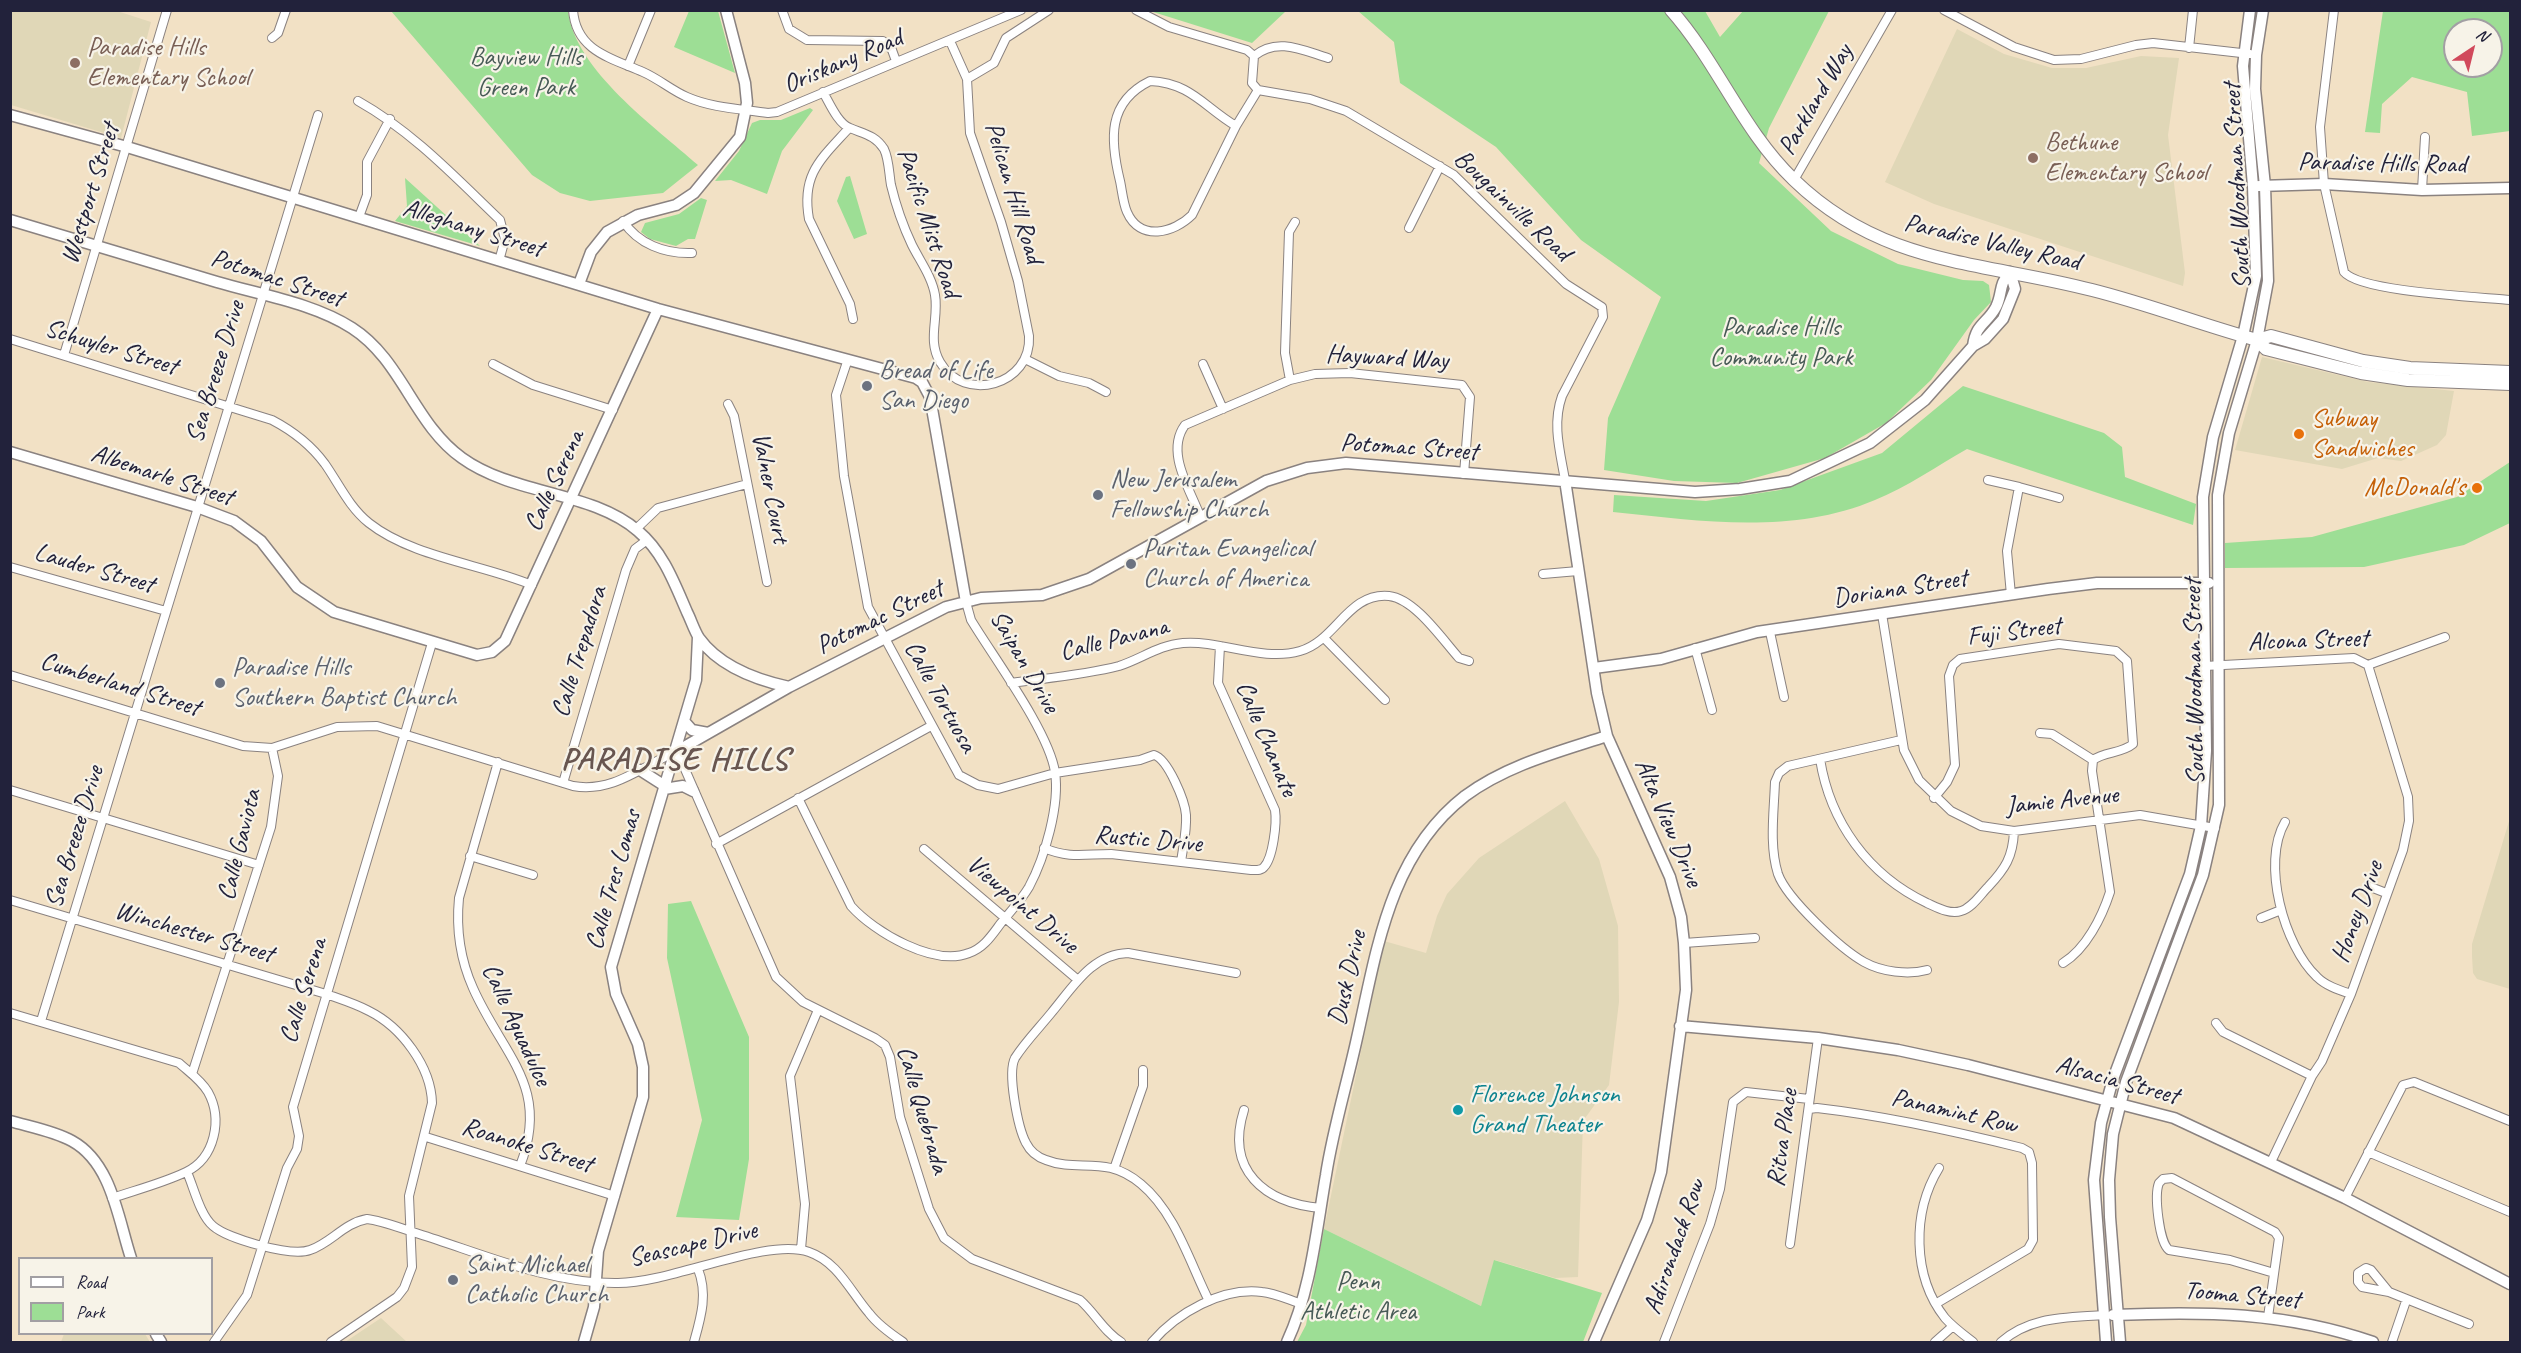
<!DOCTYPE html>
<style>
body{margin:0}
#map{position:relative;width:2521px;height:1353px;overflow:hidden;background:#f2e1c5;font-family:Caveat,sans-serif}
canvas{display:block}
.frame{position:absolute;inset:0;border:12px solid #22223b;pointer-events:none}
.legend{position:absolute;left:18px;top:1257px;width:195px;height:78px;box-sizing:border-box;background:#f7f3e8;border:2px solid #a29fa3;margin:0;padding:8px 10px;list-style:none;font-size:18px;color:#22223b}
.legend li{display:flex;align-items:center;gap:12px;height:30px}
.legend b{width:30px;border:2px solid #a29fa3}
.north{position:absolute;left:2443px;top:18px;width:60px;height:60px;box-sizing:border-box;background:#f7f3e8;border:2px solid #a29fa3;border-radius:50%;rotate:35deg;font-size:16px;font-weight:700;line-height:24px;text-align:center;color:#22223b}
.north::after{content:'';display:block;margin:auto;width:21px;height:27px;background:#d1495b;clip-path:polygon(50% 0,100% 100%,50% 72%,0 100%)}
</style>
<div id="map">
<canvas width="2521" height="1353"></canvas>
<div class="frame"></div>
<ul class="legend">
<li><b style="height:8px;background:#fff"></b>Road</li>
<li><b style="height:16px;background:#9dde95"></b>Park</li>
</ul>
<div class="north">N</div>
</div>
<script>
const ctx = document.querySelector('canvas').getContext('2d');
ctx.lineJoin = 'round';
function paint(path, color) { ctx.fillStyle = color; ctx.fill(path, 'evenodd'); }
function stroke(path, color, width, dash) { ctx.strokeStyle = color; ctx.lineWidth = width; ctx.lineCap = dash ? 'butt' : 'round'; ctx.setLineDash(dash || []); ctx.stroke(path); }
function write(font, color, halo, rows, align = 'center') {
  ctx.font = font + ' Caveat,sans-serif'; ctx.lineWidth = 4.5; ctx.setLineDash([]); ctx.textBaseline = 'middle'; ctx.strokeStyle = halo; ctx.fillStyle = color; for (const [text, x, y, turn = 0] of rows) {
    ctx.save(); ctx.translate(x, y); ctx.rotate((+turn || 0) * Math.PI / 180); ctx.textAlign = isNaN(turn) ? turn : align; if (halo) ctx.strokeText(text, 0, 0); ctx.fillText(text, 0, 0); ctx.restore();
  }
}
const built = new Path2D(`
 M10 11H117L151 22 121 138 11 105Z
 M1957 29 2004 54 2052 68H2086L2141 56 2179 58 2168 135 2185 273 2183 286 1934 204 1885 182Z
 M2262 357 2368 382 2454 391 2446 435 2437 445 2401 461 2378 458 2342 469 2235 450Z
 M1565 801 1599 859 1618 926 1619 1002 1609 1085 1583 1121 1578 1277 1555 1278 1495 1260 1481 1306 1324 1229 1384 941 1426 953 1437 916 1447 894 1479 858Z
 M2510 818V989L2477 979 2473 973 2472 956V944Z
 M381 1318 407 1342H345Z
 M64 1334H145L150 1342H61Z`);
const green = new Path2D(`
 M391 11H568C575 70 655 127 698 165L663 193 590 201 560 193 532 175Z
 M689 11H718L735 73 674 47Z
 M1150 11V10L1286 11 1252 43Z
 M1358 11H1705L1720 37 1743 11H1829L1769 128 1759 163 1831 231 1898 264 1963 280 1983 281 1989 285 1991 302 1974 320 1931 380 1886 423 1825 458 1737 483 1674 481 1604 470 1608 418 1661 297 1581 240 1496 147 1400 83 1394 42Z
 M2383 11H2510V131L2472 136 2467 92 2412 77 2382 104 2380 133 2365 132ZM2455 30H2491V66H2455Z
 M810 108 813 110 782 151 767 194 731 180 715 181 739 151 752 123 760 120H781Z
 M850 176 867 234 854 239 837 201 846 177Z
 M405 178 480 246 395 221 407 206Z
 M701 198 707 200 695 239H688L676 246 650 239 641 232 645 223 679 214Z
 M1963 386 2104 433 2122 447 2125 477 2196 504 2193 525 1967 449C1937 466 1907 487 1875 500 1792 535 1700 521 1613 512L1614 495 1706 501 1780 490 1882 453Z
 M2510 462V523L2464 545 2364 567 2225 568V543L2312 537 2457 497Z
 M691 901 749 1037V1159L739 1220 676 1217 702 1120 667 958 668 904Z
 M1324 1229 1481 1306 1494 1260 1602 1293 1583 1342H1297L1306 1325Z`);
const street = new Path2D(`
 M573 10C576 51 611 58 643 72 659 79 671 90 687 97 712 108 741 109 768 113L777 112 1021 10
 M782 10 789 29 807 40 883 41 892 50 896 61
 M1136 10 1169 27 1247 50 1254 56 1252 83 1258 90 1310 99 1346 111 1454 175 1566 284 1602 307 1603 317 1562 396C1552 424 1560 451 1565 480
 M1944 10 2014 47 2054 60 2081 59 2136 45 2153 43 2250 54
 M2334 10 2320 127 2324 184 2344 272C2360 292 2480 297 2510 300
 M272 38 278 33 286 10
 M2189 48 2193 10
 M1254 56C1277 37 1302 50 1328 58
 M628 66 651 10
 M967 79 994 63 1006 38 1049 10
 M823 92C829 102 838 124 850 128 864 134 875 135 884 149 889 159 889 174 891 185 896 206 903 226 912 245 920 261 932 277 935 295 939 318 927 340 940 362 964 404 1032 385 1029 336L1018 281 1001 222 970 133 967 79 950 41
 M358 101C413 132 455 177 500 220L505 239 499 261
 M1236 126C1204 107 1191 83 1150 81 1107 102 1110 140 1120 181 1122 190 1123 203 1127 212 1140 242 1174 233 1192 215L1236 126 1258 90
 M849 128C821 159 801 174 809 219L850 304 853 319
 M1794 180 1892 10
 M2422 190 2425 137
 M359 217 367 195V162L390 119
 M623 221C638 244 665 254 692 253
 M1409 228 1440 166
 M10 339 272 420C293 431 311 445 325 464 339 484 349 507 369 523 412 557 481 564 532 585
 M64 355 167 10
 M1025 359 1059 376 1089 383 1106 392
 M847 362 836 395 844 476 868 607 959 775 978 785 998 789 1055 773 1140 760 1154 755C1168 759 1185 801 1186 815 1187 830 1183 847 1181 862
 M493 364 533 385 613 410
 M1203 364 1223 409
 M1290 380 1285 353 1289 232 1295 222
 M728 404 734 416 767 582
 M1988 480 2019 487
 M1200 516C1190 489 1165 452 1185 425L1290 380 1315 374 1350 373 1462 385 1470 397 1464 474
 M636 529 658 508 747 484
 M10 567 166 611
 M1543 574 1578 571
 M2011 595 2007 551 2019 487 2059 498
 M1882 614 1904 750 1919 780 1951 811 1981 826 2014 831 2140 815 2215 828
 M1770 632 1784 697
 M1324 638 1385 700
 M1695 648 1712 710
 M2205 666 2354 658 2368 665 2445 637
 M10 675 243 746 272 748 337 727 377 726 573 786C613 793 641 767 677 751L776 977 803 1002 875 1038 885 1045 890 1057 900 1117 929 1209 944 1238 972 1259 1080 1300C1095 1313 1104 1332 1121 1342
 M1011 683C1047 678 1084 675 1119 666 1141 659 1159 645 1183 643 1221 640 1262 662 1300 651 1336 641 1348 592 1389 596 1415 599 1442 639 1459 658L1469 661
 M2040 733 2052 734 2093 760
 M1901 740 1788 766 1779 773 1775 782C1774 811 1769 846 1778 874 1787 899 1841 949 1864 962 1882 972 1908 975 1927 970
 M1820 759C1830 822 1868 875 1927 903 1936 907 1950 915 1961 911 1972 908 1980 895 1988 887 2005 869 2013 857 2014 831
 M498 762 459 898C456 929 460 959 473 988 503 1056 551 1086 520 1166
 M563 783 626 570 635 549 647 540
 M10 790 259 865
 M798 798 851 906C874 932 934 967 969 953 984 948 992 935 1001 923 1011 911 1022 899 1029 887 1045 857 1060 805 1055 772 1049 732 994 658 971 620L966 602
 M1934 798 1947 782 1955 765 1949 676 1953 665 1960 659 2059 644 2116 651 2127 661 2133 744C2121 754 2105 751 2093 760
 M2285 822C2261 863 2284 946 2317 977 2326 986 2339 990 2351 994
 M716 844 931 726
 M1044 848C1070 859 1085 854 1111 854L1251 870C1256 870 1261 871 1264 867 1273 858 1277 823 1275 810L1218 683 1220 646
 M924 849 1078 980
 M470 856 533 875
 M2368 886 2386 893
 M10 900 326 994C340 999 356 1004 369 1011 401 1027 431 1066 432 1103L409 1196 412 1267 404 1288 397 1297 331 1342
 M2261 918 2281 910
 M1684 943 1755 938
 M2063 963C2086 949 2102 917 2110 892L2092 771 2093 760
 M10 1013 179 1063C189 1072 201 1080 208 1092 223 1119 215 1158 186 1172 163 1183 136 1190 112 1198
 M41 1021 318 115
 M2216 1023 2223 1032 2312 1076
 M192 1074 271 827 278 776 272 748
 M1809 1109 1817 1108C1887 1116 1954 1131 2022 1148L2029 1152 2032 1163 2033 1240 2028 1249 1937 1303
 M1244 1110C1225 1170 1264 1203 1321 1208
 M426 1137 615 1196
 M2368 1152 2510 1212
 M2271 1162 2312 1076 2322 1061 2351 994 2403 850 2409 821 2408 797 2368 665
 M1939 1168C1912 1212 1912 1276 1945 1318 1953 1327 1964 1335 1973 1342
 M1114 1169 1143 1086V1070
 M187 1172C194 1188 200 1215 213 1226 228 1239 291 1257 310 1250 331 1243 344 1223 367 1219 384 1221 402 1229 419 1234 483 1254 550 1284 618 1283 672 1283 766 1237 809 1252 838 1262 850 1291 869 1313 878 1325 891 1334 903 1342
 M2345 1198 2403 1085 2414 1082 2510 1121
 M1790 1244 1818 1038
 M801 1249 805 1204 790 1076 818 1010
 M2389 1292 2371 1270 2366 1268 2358 1273V1282L2362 1287 2389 1292 2469 1324
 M1209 1301C1190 1263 1175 1212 1141 1184 1105 1154 1079 1173 1046 1160 1037 1157 1030 1151 1026 1143 1018 1128 1007 1073 1015 1058 1025 1042 1040 1027 1052 1012 1073 987 1092 954 1128 953L1236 973
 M2268 1317 2279 1238 2275 1232 2172 1178 2163 1179 2159 1183C2154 1195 2159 1242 2169 1250L2230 1260 2274 1273
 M214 1342 247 1295 287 1168 297 1149 299 1136 293 1107 432 643
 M694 1342C701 1317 708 1294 698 1269
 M1152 1342C1177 1313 1222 1287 1262 1292 1275 1293 1289 1300 1302 1304
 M1664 1342 1710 1224 1720 1189 1733 1102 1746 1092 1809 1099
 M1935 1342 1953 1326
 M2001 1342C2031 1316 2066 1318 2104 1315
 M2392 1342 2406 1301`);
const secondary = new Path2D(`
 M10 115 127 147 658 309 916 378 922 382 930 397 966 602
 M2259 186 2324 184 2422 190 2510 188
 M10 220C79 241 148 262 217 282 261 295 313 303 352 328 402 360 414 424 462 458 513 495 592 491 638 531 663 552 674 582 687 612 691 620 694 630 699 638 719 666 757 680 789 687
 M579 284 591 252 607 232 638 215 676 205 694 193 740 137 747 103 745 83 726 10
 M1973 346C1976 323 1987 324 1996 307 2003 293 1998 285 2010 272
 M10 452 197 507 234 521 261 541 297 587 334 612 477 655 492 652 505 641 658 309
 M1565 480 1597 693 1607 736 1670 877 1681 917 1684 943 1686 990 1661 1172 1647 1220 1594 1342
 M1594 668 1661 659 1757 632 2048 589 2097 583H2209
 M684 721 692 730 708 733
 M677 751 789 687 946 607 981 598 1042 595 1089 579 1266 481 1307 468 1346 463 1695 492 1740 489 1790 481 1870 443 1925 400 1973 346 1985 339 2003 319 2015 289 2010 272
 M640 770 665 786
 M664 789 683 786 693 791
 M1680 1026 1818 1038 1898 1050 1968 1065 2174 1118 2345 1198 2510 1284
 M10 1121C31 1127 54 1131 72 1141 112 1163 118 1219 131 1258
 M2113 1315C2204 1311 2286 1312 2373 1342
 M156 1334 161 1342
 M584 1342 594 1307 598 1251 643 1097V1067L638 1044 616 994 611 967 696 680 698 637
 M1287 1342C1311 1290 1316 1232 1326 1175 1333 1129 1347 1084 1357 1038 1377 950 1389 855 1465 796 1507 765 1558 752 1607 736
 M2106 1342 2094 1180 2101 1123 2113 1079 2190 874 2201 826 2206 751 2203 497 2213 437 2243 336 2256 276 2253 186 2243 66 2250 10
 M2120 1342 2110 1217 2109 1180 2113 1134 2126 1082 2203 875 2219 805 2218 495 2229 433 2257 340 2268 281 2265 186 2255 89 2256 55 2263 10`);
const primary = new Path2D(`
 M1671 10C1718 63 1742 130 1794 180 1883 266 1980 261 2092 290 2148 304 2202 325 2257 340L2266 349 2361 373 2408 380 2510 384
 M2257 340 2271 336 2363 361 2410 368 2510 372`);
const markers = [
 [75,63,6,"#8d6e63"],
 [2033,158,6,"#8d6e63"],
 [867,386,6,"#6b7280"],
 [2299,434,6,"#e8710a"],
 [2477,488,6,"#e8710a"],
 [1098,495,6,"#6b7280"],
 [1131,564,6,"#6b7280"],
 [220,683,6,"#6b7280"],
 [1458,1110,6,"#0f9aa8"],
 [453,1280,6,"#6b7280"]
];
const educationNames = [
 ["Paradise Hills",87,48],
 ["Elementary School",87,78],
 ["Bethune",2045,143],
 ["Elementary School",2045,173]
];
const parkNames = [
 ["Bayview Hills",526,58],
 ["Green Park",526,88],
 ["Paradise Hills",1781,328],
 ["Community Park",1781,358],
 ["Penn",1358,1282],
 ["Athletic Area",1358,1312]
];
const streetNames = [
 ["Oriskany Road",843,62,-23],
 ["Parkland Way",1816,100,-60],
 ["Paradise Hills Road",2382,164,1],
 ["South Woodman Street",2238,186,-93],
 ["Pelican Hill Road",1013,193,73],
 ["Westport Street",91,194,-73],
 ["Bougainville Road",1512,206,43],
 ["Pacific Mist Road",928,223,72],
 ["Alleghany Street",473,229,17],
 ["Paradise Valley Road",1992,243,13],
 ["Potomac Street",277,279,18],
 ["Schuyler Street",111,348,17],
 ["Hayward Way",1387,358,3],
 ["Sea Breeze Drive",216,372,-73],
 ["Potomac Street",1409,448,4],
 ["Albemarle Street",162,476,18],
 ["Calle Serena",555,481,-65],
 ["Valner Court",770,488,79],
 ["Lauder Street",94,569,16],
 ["Doriana Street",1900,589,-9],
 ["Potomac Street",880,618,-26],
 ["Fuji Street",2014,632,-7],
 ["Calle Pavana",1114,640,-14],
 ["Alcona Street",2308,641,-2],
 ["Calle Trepadora",580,652,-73],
 ["Saipan Drive",1024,662,60],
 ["South Woodman Street",2195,682,-91],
 ["Cumberland Street",120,685,17],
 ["Calle Tortuosa",940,697,61],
 ["Calle Chanate",1266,739,67],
 ["Jamie Avenue",2062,801,-6],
 ["Alta View Drive",1668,823,67],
 ["Sea Breeze Drive",75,837,-73],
 ["Rustic Drive",1148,840,5],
 ["Calle Gaviota",240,845,-76],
 ["Calle Tres Lomas",614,880,-74],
 ["Viewpoint Drive",1022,905,40],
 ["Honey Drive",2358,912,-70],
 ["Winchester Street",194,933,16],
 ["Dusk Drive",1348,978,-77],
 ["Calle Serena",304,991,-73],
 ["Calle Aguadulce",516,1025,65],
 ["Alsacia Street",2117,1081,15],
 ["Calle Quebrada",922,1110,74],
 ["Panamint Row",1954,1112,13],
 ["Ritva Place",1783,1138,-82],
 ["Roanoke Street",527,1146,17],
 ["Seascape Drive",693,1245,-13],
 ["Adirondack Row",1675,1247,-71],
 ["Tooma Street",2242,1296,5]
];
const worshipNames = [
 ["Bread of Life",879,371],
 ["San Diego",879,401],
 ["New Jerusalem",1110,480],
 ["Fellowship Church",1110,510],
 ["Puritan Evangelical",1143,549],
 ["Church of America",1143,579],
 ["Paradise Hills",232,668],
 ["Southern Baptist Church",232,698],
 ["Saint Michael",465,1265],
 ["Catholic Church",465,1295]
];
const foodNames = [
 ["Subway",2311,419],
 ["Sandwiches",2311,449],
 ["McDonald's",2465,488,"right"]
];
const cultureNames = [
 ["Florence Johnson",1470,1095],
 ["Grand Theater",1470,1125]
];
const districtNames = [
 ["PARADISE HILLS",675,761]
];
paint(built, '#e0d7b7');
paint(green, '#9dde95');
stroke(street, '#8a8280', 10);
stroke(secondary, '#8a8280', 13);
stroke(primary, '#8a8280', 14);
stroke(street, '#fff', 8);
stroke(secondary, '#fff', 10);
stroke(primary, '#fff', 12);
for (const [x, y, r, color] of markers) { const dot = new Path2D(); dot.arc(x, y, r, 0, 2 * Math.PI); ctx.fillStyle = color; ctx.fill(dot); stroke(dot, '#f7f3e8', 2); }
write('26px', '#785e54', '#f7f3e8', educationNames, 'left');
write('26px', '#475a56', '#f7f3e8', parkNames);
write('26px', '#22223b', '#f7f3e8', streetNames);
write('26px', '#5b616d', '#f7f3e8', worshipNames, 'left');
write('26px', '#c56008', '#f7f3e8', foodNames, 'left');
write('26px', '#0d838f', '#f7f3e8', cultureNames, 'left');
ctx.letterSpacing = '1.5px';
write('bold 32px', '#685650', '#f7f3e8', districtNames);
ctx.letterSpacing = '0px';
</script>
